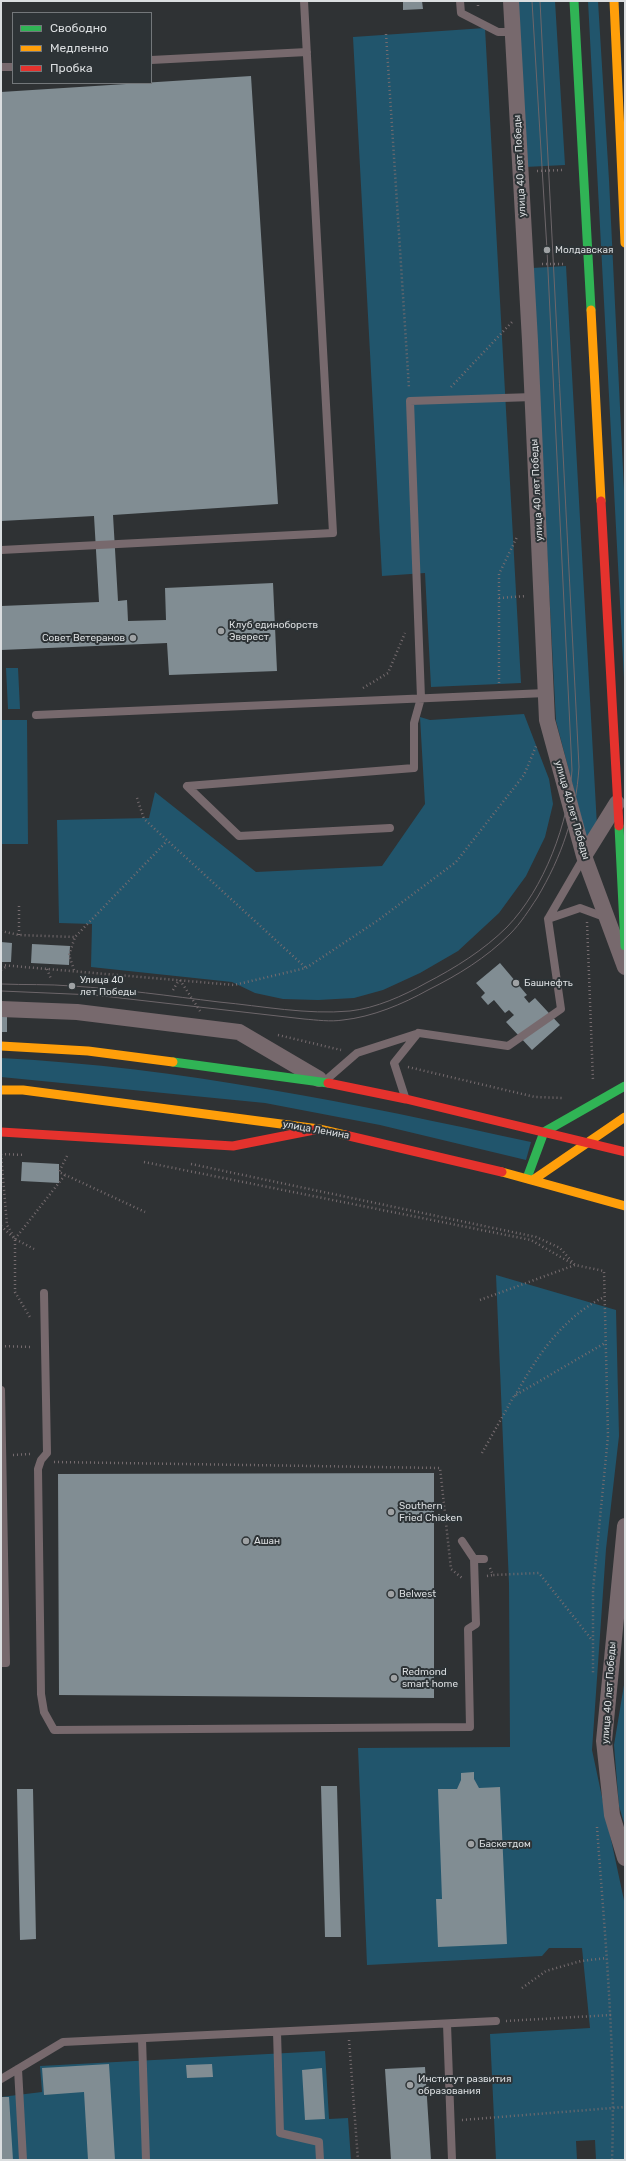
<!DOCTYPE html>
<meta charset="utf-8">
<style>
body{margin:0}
#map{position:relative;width:626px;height:2161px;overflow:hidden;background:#2f3234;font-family:Rubik,sans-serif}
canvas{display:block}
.frame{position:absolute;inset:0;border:2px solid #dbdee0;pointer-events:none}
.legend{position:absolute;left:12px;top:12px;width:140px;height:72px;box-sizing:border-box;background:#2d3336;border:1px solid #73777a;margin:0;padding:5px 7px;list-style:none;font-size:12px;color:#dbdee0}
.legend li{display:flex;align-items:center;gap:8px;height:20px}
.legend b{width:20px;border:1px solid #73777a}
</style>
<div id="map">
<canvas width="626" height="2161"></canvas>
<div class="frame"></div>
<ul class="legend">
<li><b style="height:5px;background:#30b455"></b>Свободно</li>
<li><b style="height:5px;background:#ff9f0a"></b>Медленно</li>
<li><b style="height:5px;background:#e5322d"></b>Пробка</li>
</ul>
</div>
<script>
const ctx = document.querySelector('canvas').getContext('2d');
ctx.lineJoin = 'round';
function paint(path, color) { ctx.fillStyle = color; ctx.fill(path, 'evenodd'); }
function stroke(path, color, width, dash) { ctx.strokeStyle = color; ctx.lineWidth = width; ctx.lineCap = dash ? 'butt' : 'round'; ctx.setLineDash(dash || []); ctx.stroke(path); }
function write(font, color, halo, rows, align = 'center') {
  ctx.font = font + ' Rubik,sans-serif'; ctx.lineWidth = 4; ctx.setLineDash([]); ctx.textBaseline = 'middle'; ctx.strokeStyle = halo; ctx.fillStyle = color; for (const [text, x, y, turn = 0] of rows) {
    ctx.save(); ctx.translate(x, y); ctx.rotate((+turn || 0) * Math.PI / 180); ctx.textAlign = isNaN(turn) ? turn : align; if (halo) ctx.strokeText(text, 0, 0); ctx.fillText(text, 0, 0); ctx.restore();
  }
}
const green = new Path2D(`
 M517 1H555L565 165 525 167Z
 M588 1H598L609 180 625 511V697Z
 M485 28 521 683 431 687 425 573 382 576 353 37Z
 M566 266 597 826 587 840 556 721 532 268Z
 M6 668H18L20 709H8Z
 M524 714 549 779 553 804 545 837 526 876 499 913 458 951 420 973 383 990 354 998 318 1000 283 999 255 993 232 982 91 967 92 924 59 923 57 820 149 818 155 792 256 872 382 866 425 804 420 717 430 720Z
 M1 720H27L28 844H2Z
 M1 1058C180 1067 356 1104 531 1142L526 1160 380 1125 265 1103 1 1077Z
 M496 1275 616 1310 619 1436 606 1549 592 1750 625 1905V2160H596L595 2140 576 2141 577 2160H496L490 2034 590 2028 582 1948H549L542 1956 367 1965 358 1748 510 1747 509 1584Z
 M625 1679V1826L619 1806 614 1745Z
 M325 2051 329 2119 348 2118 351 2160H1V2097L42 2092 40 2066Z`);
const building = new Path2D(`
 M403 1H422L423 9 403 10Z
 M251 76 278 504 113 515 118 601 127 600 128 621 166 620 165 588 273 583 277 671 169 675 167 643 1 650V606L99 602 94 516 1 521V92Z
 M1 942 12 943 11 962H1Z
 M32 944 70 946 69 965 31 963Z
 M500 963 527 995 524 997 529 1003 535 998 560 1025 532 1050 506 1022 514 1015 509 1010 505 1013 494 1000 488 1005 481 997 485 993 476 983Z
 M1 1015H7V1032H1Z
 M22 1162 59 1164V1183L21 1181Z
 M434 1473V1698L59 1695 58 1474Z
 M474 1772V1779L479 1788 500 1787 507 1944 438 1947 436 1899H442L438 1789H457L461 1780V1773Z
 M321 1786H337L341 1937H325Z
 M17 1789H33L36 1939 20 1940Z
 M109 2064 115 2160H88L84 2092 44 2095 42 2068Z
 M212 2064 213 2077 187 2078 186 2065Z
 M425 2067 431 2160H391L385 2069Z
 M322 2068 325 2119 305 2120 302 2070Z
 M1 2097H9L13 2160H1Z`);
const path = new Path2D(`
 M478 1V8
 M386 34 409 388
 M537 171 564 170
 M542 264H563
 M451 387 512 322
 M499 598 526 596
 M499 683V574L517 537
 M363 688 388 673 405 633
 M137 798 144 819 306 968
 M587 922 593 1081
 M1 931 19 935 75 937
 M19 935V904
 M1 965 234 985 306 968 377 921 456 862 524 775 537 744
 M47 969 51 979
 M1 970 7 966
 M74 970 69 955 75 937 167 841
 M180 980 200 1011
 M173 990 179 980
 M278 1035 341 1050
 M408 1067 535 1097 564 1098
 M1 1154 25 1155
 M1 1154 7 1225 15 1239 34 1249
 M67 1156 59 1172 145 1212
 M144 1162 531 1240 573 1264
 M191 1164 536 1237 560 1248 575 1265
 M1 1226 15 1239V1292L31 1319
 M15 1239 65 1175
 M480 1300 575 1265 604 1271 608 1436 593 1590V1674
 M1 1346 32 1347
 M515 1396C537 1356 562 1318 604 1297
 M482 1453 514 1396 605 1343
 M13 1455 30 1454
 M54 1462 440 1468 451 1569 462 1578
 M490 1568 493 1575 539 1573 592 1640
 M487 1576 493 1575
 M597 1827C605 1938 616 2049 612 2160
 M522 1988 546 1971 581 1961 607 1958
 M506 2021 611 2015
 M349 2040 358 2160
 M462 2120 625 2107`);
const lane = new Path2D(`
 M460 1 461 13 498 32H513
 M151 60 307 52
 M1 67H13
 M1 550 333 533 304 1
 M36 715 546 693
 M390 828 239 836 187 786 414 768V723L421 698 410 401 533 397
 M548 919 580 908 607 918
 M326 1080 357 1053 419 1033 508 1046 561 1009 548 919 584 857
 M405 1097 394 1063 418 1033
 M44 1293 47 1453 41 1460 38 1469 41 1694 44 1712 54 1730 470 1727 468 1629 476 1624 474 1559
 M1 1390 6 1663H1
 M462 1541 474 1559H484
 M447 2024 452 2160
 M277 2032 280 2133 319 2142 320 2160
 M142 2039 146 2160
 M18 2069 23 2160
 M1 2079 63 2042 496 2021`);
const street = new Path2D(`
 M511 1 530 341 547 720 584 856 625 967
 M584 856 617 803
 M1 1009 77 1012 239 1032 319 1079
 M625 1526 604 1741 612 1815 625 1858`);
const fast = new Path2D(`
 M574 1 591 310
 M619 826 625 946
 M173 1062 328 1083
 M527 1178 544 1132 625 1086`);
const slow = new Path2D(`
 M614 1 625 243
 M591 310 601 501
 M1 1046 88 1051 173 1062
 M1 1090H23L319 1129 345 1135
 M502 1172 625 1206
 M533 1180 625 1117`);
const jam = new Path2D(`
 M601 501 619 826
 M328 1083 406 1099 625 1152
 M1 1132 233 1146 314 1130
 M345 1135 502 1172`);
const tram = new Path2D(`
 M1 984C25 985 48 984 72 986 121 989 170 996 219 1002 262 1006 307 1015 350 1011 376 1008 403 996 426 983 455 968 484 950 507 927 544 889 569 822 572 770L547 250 532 1
 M1 991 94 995 304 1019C317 1020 330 1022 343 1020 372 1017 403 1004 428 990 458 975 486 958 510 934 521 923 529 910 537 898 562 856 576 815 579 767L540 1`);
const markers = [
 [547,250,4,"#9fa2a4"],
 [221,631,4,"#9fa2a4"],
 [133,638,4,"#9fa2a4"],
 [516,983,4,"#9fa2a4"],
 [72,986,4,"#9fa2a4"],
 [391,1512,4,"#9fa2a4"],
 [246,1541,4,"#9fa2a4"],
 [391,1594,4,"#9fa2a4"],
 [394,1678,4,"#9fa2a4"],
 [471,1844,4,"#9fa2a4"],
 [410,2085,4,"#9fa2a4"]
];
const streetNames = [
 ["улица 40 лет Победы",520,166,-93],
 ["улица 40 лет Победы",537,490,-93],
 ["улица 40 лет Победы",572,810,74],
 ["улица Ленина",316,1130,10],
 ["улица 40 лет Победы",609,1693,-86]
];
const poiNames = [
 ["Молдавская",555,250],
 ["Клуб единоборств",229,625],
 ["Эверест",229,637],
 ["Совет Ветеранов",125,638,"right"],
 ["Улица 40",80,980],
 ["лет Победы",80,992],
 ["Башнефть",524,983],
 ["Southern",399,1506],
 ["Fried Chicken",399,1518],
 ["Ашан",254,1541],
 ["Belwest",399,1594],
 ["Redmond",402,1672],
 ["smart home",402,1684],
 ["Баскетдом",479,1844],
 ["Институт развития",418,2079],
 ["образования",418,2091]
];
paint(green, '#21556c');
paint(building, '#818d93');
stroke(path, '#766c6f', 2.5, [1, 3]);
stroke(lane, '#77696d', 8);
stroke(street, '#77696d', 16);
stroke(fast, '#30b455', 9);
stroke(slow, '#ff9f0a', 9);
stroke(jam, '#e5322d', 9);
stroke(tram, '#6d666a', 1);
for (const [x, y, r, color] of markers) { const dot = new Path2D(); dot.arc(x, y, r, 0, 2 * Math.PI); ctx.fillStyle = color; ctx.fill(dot); stroke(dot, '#2d3336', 1.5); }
write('10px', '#dbdee0', '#2d3336', streetNames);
write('10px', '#dbdee0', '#2d3336', poiNames, 'left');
</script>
